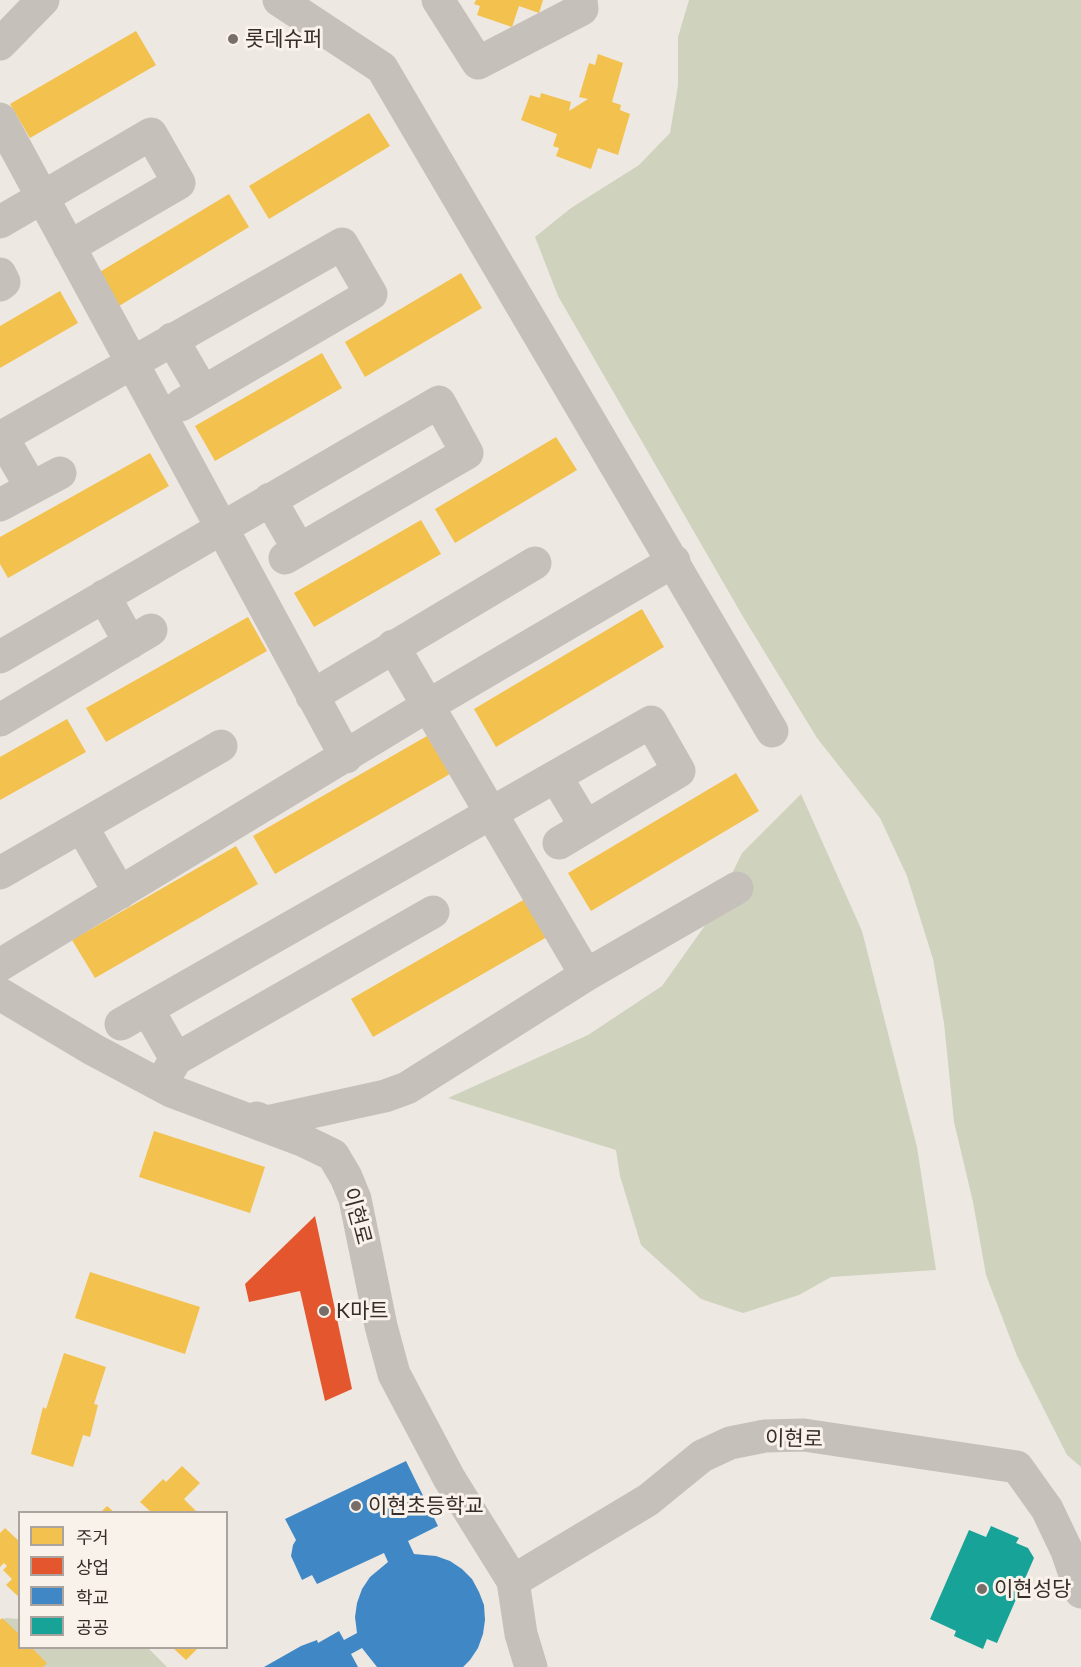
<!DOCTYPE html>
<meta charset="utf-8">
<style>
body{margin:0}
#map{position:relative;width:1081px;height:1667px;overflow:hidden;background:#eee8e2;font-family:Lato,"Noto Sans KR",sans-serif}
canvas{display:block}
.legend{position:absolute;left:18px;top:1511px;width:210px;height:138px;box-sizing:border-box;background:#f9f2ea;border:2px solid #aba39d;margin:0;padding:8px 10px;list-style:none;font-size:18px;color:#372d29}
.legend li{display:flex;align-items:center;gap:12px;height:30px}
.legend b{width:30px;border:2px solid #aba39d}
</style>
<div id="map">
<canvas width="1081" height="1667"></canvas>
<ul class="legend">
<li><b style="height:16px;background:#f2c14e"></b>주거</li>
<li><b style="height:16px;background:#e4572e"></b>상업</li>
<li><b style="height:16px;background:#3f88c5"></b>학교</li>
<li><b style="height:16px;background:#17a398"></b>공공</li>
</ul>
</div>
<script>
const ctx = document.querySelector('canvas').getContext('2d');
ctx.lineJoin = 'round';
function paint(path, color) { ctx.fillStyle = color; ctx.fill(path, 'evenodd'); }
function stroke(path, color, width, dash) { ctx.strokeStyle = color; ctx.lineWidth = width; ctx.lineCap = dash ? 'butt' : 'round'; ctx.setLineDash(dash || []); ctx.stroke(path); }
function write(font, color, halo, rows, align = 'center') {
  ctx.font = font + ' Lato,"Noto Sans KR",sans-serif'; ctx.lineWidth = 6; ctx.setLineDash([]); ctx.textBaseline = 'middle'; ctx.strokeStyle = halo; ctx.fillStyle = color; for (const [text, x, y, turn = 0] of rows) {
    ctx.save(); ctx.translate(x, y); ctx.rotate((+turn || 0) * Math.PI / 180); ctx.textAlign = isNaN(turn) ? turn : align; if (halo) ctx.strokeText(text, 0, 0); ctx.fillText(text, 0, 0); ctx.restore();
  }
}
const green = new Path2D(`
 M689 0H1081V1467L1067 1455 1017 1356 986 1275 973 1202 954 1122 944 1023 933 959 907 876 880 818 817 738 742 615 558 296 535 237 571 208 639 165 670 133 678 85V37Z
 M801 794 862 931 917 1147 936 1270 831 1277 799 1295 743 1313 701 1299 641 1245 620 1176 616 1150 448 1098 588 1035 662 986 711 917 742 853Z
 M6 1618 19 1619 20 1648H148L167 1667H0V1620Z`);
const homes = new Path2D(`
 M476 0H543L539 13 519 6 512 27 477 15 480 6 474 4Z
 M136 31 156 65 30 138 10 104Z
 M598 54 623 63 612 102 621 105 620 110 630 114 618 155 598 148 591 169 556 156 559 148 553 146 557 134 521 120 530 95 540 98 541 93 571 102 569 111 588 99 579 97 589 63 595 65Z
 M369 113 390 146 269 219 249 186Z
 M229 194 249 227 119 306 98 273Z
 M461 273 482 308 365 377 345 342Z
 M60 291 78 323 0 368V326Z
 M322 353 342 388 215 461 195 426Z
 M556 437 577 470 455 543 435 509Z
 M150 453 169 486 8 578 0 564V537Z
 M421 520 441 554 314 627 294 593Z
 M642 609 664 647 496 747 474 709Z
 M248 617 267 651 106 742 86 708Z
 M67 719 86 752 0 800V757Z
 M427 736 450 774 275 874 253 836Z
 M736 773 759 811 591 911 568 873Z
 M236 846 258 884 95 978 72 940Z
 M525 899 547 937 373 1037 351 999Z
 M154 1131 265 1167 250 1213 139 1177Z
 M90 1272 200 1307 185 1354 75 1318Z
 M64 1353 106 1367 94 1404 98 1405 90 1437 83 1435 73 1467 31 1454 43 1407 46 1409Z
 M182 1466 200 1483 184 1499 197 1512H151L140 1502 163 1479 166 1482Z
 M107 1506 114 1512H101Z
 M5 1528 20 1542V1598L6 1585 12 1579 3 1570 7 1566 4 1563 0 1567V1533Z
 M2 1618 20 1635V1648H32L47 1663 43 1667H0V1620Z
 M173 1648H198L186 1660Z`);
const shops = new Path2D(`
 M315 1216 352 1389 325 1401 300 1291 249 1302 245 1284Z`);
const schools = new Path2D(`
 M406 1461 438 1526 408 1541 414 1554 436 1556 450 1561 462 1569 472 1579 479 1592 484 1605 485 1620 483 1634 478 1648 470 1660 463 1667H377L362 1648 351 1654 358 1667H264L301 1646 317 1640 318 1643 339 1631 344 1640 357 1633 355 1617 357 1603 362 1589 370 1577 388 1562 384 1553 317 1584 312 1575 302 1580 291 1556 293 1545 296 1540 285 1519Z`);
const public = new Path2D(`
 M991 1526 1019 1538 1016 1543 1028 1548 1034 1558 997 1643 987 1639 983 1649 954 1636 956 1631 930 1619 969 1530 986 1537Z`);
const minor = new Path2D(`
 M279 0 382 68 772 731
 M438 0 478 63 582 9 581 0
 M0 44 43 0
 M0 119 346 757
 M0 222 151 134 179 183 69 247
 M0 274 4 282 0 285
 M172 339 203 392
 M2 437 31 487
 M0 438 342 244 371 294 181 405
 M270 499 299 550
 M0 505 60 473
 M104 596 130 643
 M393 646 586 975
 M0 657 439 402 467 453 285 558
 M312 696 535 563
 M0 720 151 630
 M556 777 586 827
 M82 827 120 893
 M0 873 221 746
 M0 965 429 705 674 561
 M0 994 94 1050 171 1091 302 1140 333 1155 346 1177 355 1199 381 1326 394 1374 449 1478 513 1581 521 1634 531 1667
 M148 1010 176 1059
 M121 1024 651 722 679 771 559 843
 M163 1080 176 1059 433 912
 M257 1118 266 1122 385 1096 407 1088 586 975 737 888
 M513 1581 648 1500 702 1456 730 1443 765 1436 804 1435 1017 1467 1047 1509 1067 1551 1081 1592`);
const markers = [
 [233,39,6,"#776e6a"],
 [324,1311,6,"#776e6a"],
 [356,1506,6,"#776e6a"],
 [982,1589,6,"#776e6a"]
];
const poiNames = [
 ["롯데슈퍼",245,39],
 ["K마트",336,1311],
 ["이현초등학교",368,1506],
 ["이현성당",994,1589]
];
const streetNames = [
 ["이현로",357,1216,75],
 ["이현로",794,1439,1]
];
paint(green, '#cfd2bd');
paint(homes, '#f2c14e');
paint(shops, '#e4572e');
paint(schools, '#3f88c5');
paint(public, '#17a398');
stroke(minor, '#c6c0bb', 33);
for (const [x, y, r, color] of markers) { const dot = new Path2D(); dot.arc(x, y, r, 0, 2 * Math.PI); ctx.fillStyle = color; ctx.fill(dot); stroke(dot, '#f9f2ea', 2); }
write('21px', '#372d29', '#f9f2ea', poiNames, 'left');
write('21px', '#372d29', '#f9f2ea', streetNames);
</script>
